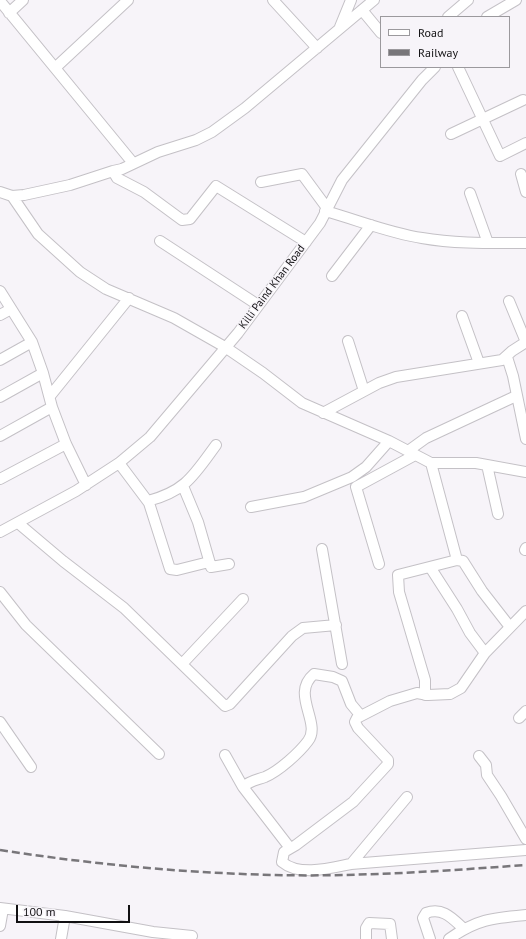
<!DOCTYPE html>
<style>
body{margin:0}
#map{position:relative;width:526px;height:939px;overflow:hidden;background:#f7f4f9;font-family:"PT Sans",sans-serif}
canvas{display:block}
.legend{position:absolute;left:380px;top:16px;width:130px;height:52px;box-sizing:border-box;background:#f7f4f9;border:1px solid #9b999d;margin:0;padding:5px 7px;list-style:none;font-size:12px;color:#111012}
.legend li{display:flex;align-items:center;gap:8px;height:20px}
.legend b{width:20px;border:1px solid #9b999d}
.scale{position:absolute;left:16px;top:905px;width:114px;height:18px;box-sizing:border-box;border:2px solid #111012;border-top:0;padding-left:5px;font-size:12px;line-height:14px;white-space:nowrap;color:#111012;-webkit-text-stroke:3px #f7f4f9;paint-order:stroke}
</style>
<div id="map">
<canvas width="526" height="939"></canvas>
<ul class="legend">
<li><b style="height:5px;background:#fff"></b>Road</li>
<li><b style="height:5px;background:#78767a"></b>Railway</li>
</ul>
<div class="scale">100 m</div>
</div>
<script>
const ctx = document.querySelector('canvas').getContext('2d');
ctx.lineJoin = 'round';
function stroke(path, color, width, dash) { ctx.strokeStyle = color; ctx.lineWidth = width; ctx.lineCap = dash ? 'butt' : 'round'; ctx.setLineDash(dash || []); ctx.stroke(path); }
function write(font, color, halo, rows, align = 'center') {
  ctx.font = font + ' "PT Sans",sans-serif'; ctx.lineWidth = 3; ctx.setLineDash([]); ctx.textBaseline = 'middle'; ctx.strokeStyle = halo; ctx.fillStyle = color; for (const [text, x, y, turn = 0] of rows) {
    ctx.save(); ctx.translate(x, y); ctx.rotate((+turn || 0) * Math.PI / 180); ctx.textAlign = isNaN(turn) ? turn : align; if (halo) ctx.strokeText(text, 0, 0); ctx.fillText(text, 0, 0); ctx.restore();
  }
}
const minor = new Path2D(`
 M273 0 317 48
 M0 1 133 163
 M362 10 381 33
 M9 13 23 0
 M448 17 468 0
 M487 17 516 0
 M340 27 351 0
 M458 67 500 156 526 143
 M55 68 128 0
 M451 134 523 100
 M113 171 117 178 144 192 182 220 190 219 216 186 306 242
 M521 174 526 192
 M261 182 302 174 327 208
 M0 192 12 196 24 195 70 185 113 171 122 169 158 152 196 140 212 132 245 108 374 0
 M470 193 488 243
 M12 196 38 234 80 272 106 289 174 318 225 347 263 373 302 403 389 441 431 463H476L526 472
 M325 211C358 220 389 233 422 238 456 244 492 243 526 243
 M160 241 258 305
 M332 276 371 225
 M0 291 32 342 43 373 52 407 66 444 86 485
 M509 301 526 342
 M0 315 11 309
 M462 316 479 363
 M348 341 364 391
 M507 357 513 376 526 439
 M0 360 32 342
 M50 396 129 298
 M0 397 43 373
 M323 413 379 383 396 377 502 360 512 351 526 342
 M0 436 52 407
 M408 451 426 438 516 396
 M119 463 149 503 170 569 177 570 209 562
 M431 463 457 560
 M487 465 498 514
 M0 479 66 444
 M183 486 198 522 211 567 229 564
 M148 501C186 491 194 475 216 445
 M251 507 304 497 352 477 366 467 389 441
 M18 523 63 561 124 608 225 706 230 704 292 636 303 628 336 625
 M0 532 76 491 119 463 150 437 238 333 320 223 342 180 422 80 435 67
 M322 549 342 664
 M525 550 526 548
 M379 564 356 487 415 455
 M430 567 457 609 470 633 485 653
 M0 592 26 625 159 754
 M182 664 243 599
 M425 695V680L399 592 398 575 457 560 463 561 482 591 510 627
 M519 718 526 711
 M0 722 31 767
 M225 755 243 787 290 848
 M479 756 486 765 487 775 501 796 526 839
 M243 787C249 781 257 780 265 777 279 771 299 753 308 741 322 723 290 694 314 674L333 677 342 681 351 704 361 716
 M407 797 351 864C331 868 300 877 282 862L284 852 296 845 353 802 388 764V760L358 728 355 722 357 718 390 701 417 693 428 695 450 694 461 688 485 653 526 611
 M351 864 526 850
 M0 908 65 916 153 932 192 936
 M0 926 3 909
 M61 939 65 916
 M366 939V928L369 923 390 924 392 939
 M430 939 423 918 426 913C443 907 452 918 464 929
 M449 939C477 919 493 918 526 915`);
const rail = new Path2D(`
 M0 850C91 864 183 873 275 875 358 877 442 871 526 865`);
const streetNames = [
 ["Killi Paind Khan Road",272,287,-53]
];
stroke(minor, '#c4c1c6', 12);
stroke(minor, '#fff', 10);
stroke(rail, '#78767a', 2.5, [8, 4]);
write('11px', '#111012', '#f7f4f9', streetNames);
</script>
